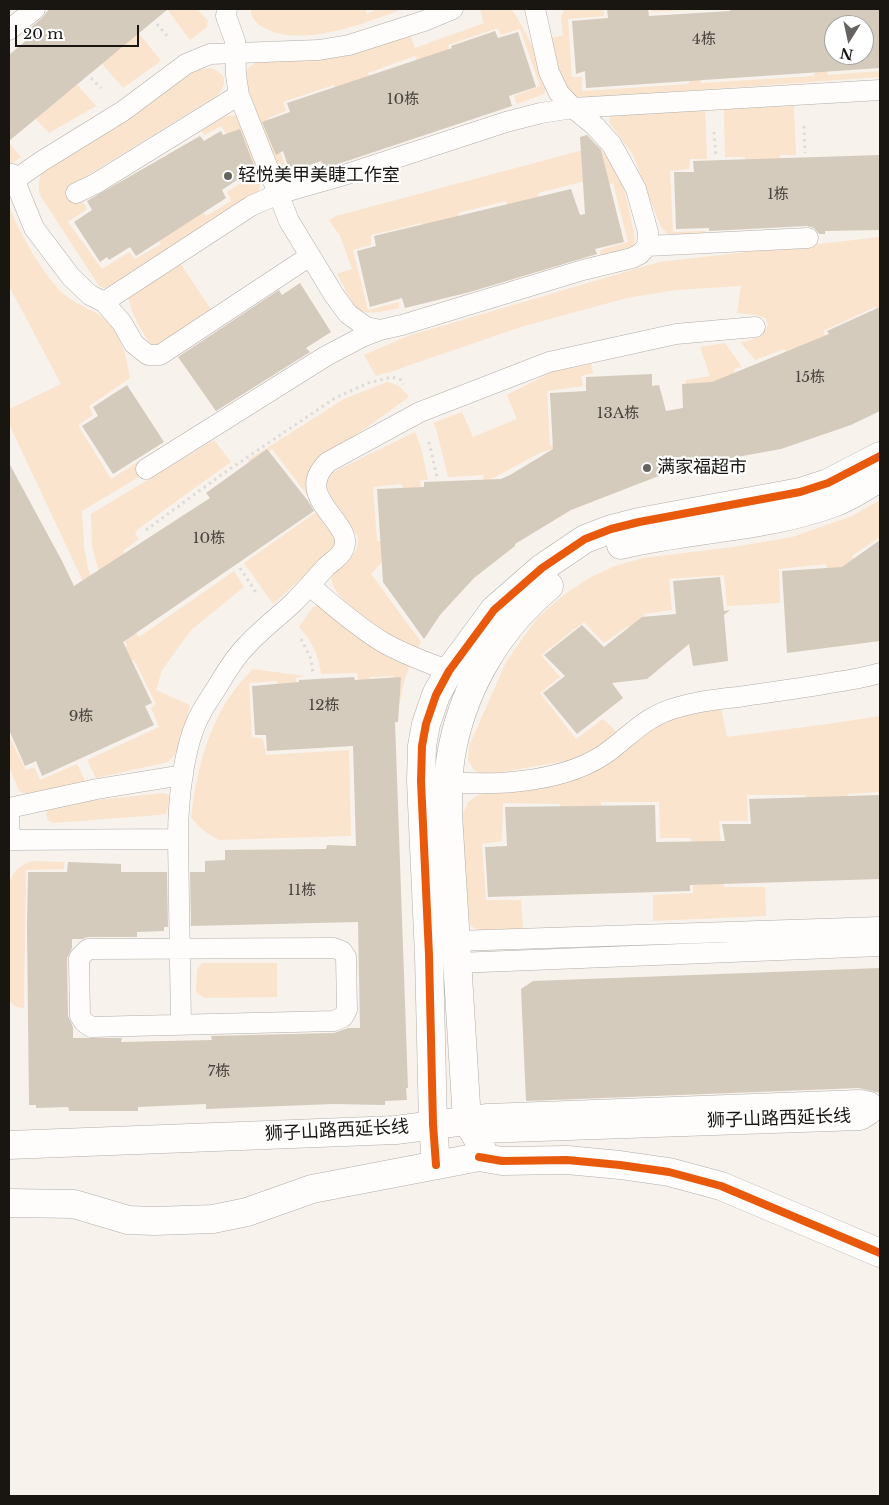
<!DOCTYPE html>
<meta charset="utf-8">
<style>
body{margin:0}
#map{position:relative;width:889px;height:1505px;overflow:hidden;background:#f8f2ec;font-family:"Libre Baskerville",serif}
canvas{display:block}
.frame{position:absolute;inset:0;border:10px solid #191611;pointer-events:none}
.north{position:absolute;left:824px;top:15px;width:50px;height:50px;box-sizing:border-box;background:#fff;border:1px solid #a3a2a0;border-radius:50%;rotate:190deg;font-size:14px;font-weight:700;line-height:20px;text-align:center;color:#191611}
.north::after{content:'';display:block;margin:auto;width:18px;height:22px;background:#67635e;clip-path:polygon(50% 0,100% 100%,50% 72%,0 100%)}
.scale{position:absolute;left:15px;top:25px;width:124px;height:22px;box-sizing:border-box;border:2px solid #191611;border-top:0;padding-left:6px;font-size:15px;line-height:18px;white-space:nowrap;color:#191611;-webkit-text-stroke:4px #fff;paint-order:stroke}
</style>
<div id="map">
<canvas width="889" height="1505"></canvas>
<div class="frame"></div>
<div class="north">N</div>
<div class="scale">20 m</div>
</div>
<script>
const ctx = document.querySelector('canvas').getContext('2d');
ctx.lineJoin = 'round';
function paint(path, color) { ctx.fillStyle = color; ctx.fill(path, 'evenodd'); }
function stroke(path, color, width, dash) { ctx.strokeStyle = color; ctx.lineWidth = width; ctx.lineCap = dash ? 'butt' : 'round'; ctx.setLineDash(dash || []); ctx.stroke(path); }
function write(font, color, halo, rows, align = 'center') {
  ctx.font = font + ' "Libre Baskerville","Noto Sans SC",serif'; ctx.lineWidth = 4.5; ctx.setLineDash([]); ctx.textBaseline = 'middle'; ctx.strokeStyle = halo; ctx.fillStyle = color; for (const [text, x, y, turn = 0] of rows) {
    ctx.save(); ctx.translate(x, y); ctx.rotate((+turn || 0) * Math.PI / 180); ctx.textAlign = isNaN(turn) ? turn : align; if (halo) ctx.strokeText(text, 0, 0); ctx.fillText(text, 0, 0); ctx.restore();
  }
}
const green = new Path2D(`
 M167 9H197L208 21 207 27 190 40Z
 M251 9H365L367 14 377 9H397L398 11C362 24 298 49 263 27 256 23 250 17 251 9Z
 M480 9H511C521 21 547 72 546 87 546 89 545 92 544 94L517 104 514 96 540 86 520 29 501 35 498 28 448 45 450 53 419 65 415 56 368 73 370 81 338 92 334 85 283 102 286 111 268 118 289 176 318 166 320 174 289 184 283 181 250 95 246 73 249 67 255 63 308 58 409 32 415 48 484 23Z
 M565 9H604V16L568 19 572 77H582V91L689 84V71L699 70 701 83 814 76 815 63H824L828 75 880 71V77L590 98C587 98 582 98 578 97 559 89 555 55 551 38L563 35 561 17Z
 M652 9H707L652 12Z
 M134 27 161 61 123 88 97 58Z
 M211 68C227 75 228 81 218 95L75 183 72 198 78 203 83 202 87 209 68 222 102 269 129 252 135 259 161 244 155 236 200 208 206 216 231 201 227 192 253 175 221 126 205 135 201 131C213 124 226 111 241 117L262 171 261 182 258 192 114 285 104 288 99 286 40 195C37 183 39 174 48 165 74 151 101 138 125 122 154 103 175 70 211 68Z
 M72 79 96 106 49 133 30 113Z
 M794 106 796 155H780V165L746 167 745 157H725L724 109Z
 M705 110 707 159H690L689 169 670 171 673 232 705 231V238C685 238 673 244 660 225L633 155 609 122 611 115Z
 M9 143 21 157 9 166Z
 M598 146 617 168 623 183 634 233 635 240 632 248 601 258 600 250 628 242 613 183 593 188 589 180 538 193 540 201 508 210 506 201 458 213 460 222 425 231 422 223 371 235V245L353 250 368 310 399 302V308C352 319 358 311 337 274L352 269 340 236 329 220 336 216Z
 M9 207C20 233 43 276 65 295 75 303 87 308 98 314 120 329 126 353 130 378L89 406 93 415 78 425 111 479 139 461 142 467 147 472 82 511 84 546 88 569 117 642 112 643 9 424V409L61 384 9 286Z
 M880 237V311L875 307 823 331 827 338 790 355 784 349 755 360 740 342C753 341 762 337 768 325L765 318 756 315 737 313 741 286 676 290 627 298 524 326 404 367C395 372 386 372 376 376L364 355 408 336 659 262Z
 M178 260 212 311 160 345H152C142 335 129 308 128 294Z
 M725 343 742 367 734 369 736 382 687 401 686 380 710 376 700 347Z
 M591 364 593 373 581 376 583 386 547 391 550 445 569 444 540 453 484 483 483 475 448 477 436 428 433 423 462 412 473 437 517 419 507 395 554 371Z
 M387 382C398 384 402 388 409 397L318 462 334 529 336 543 333 550 273 604 244 563 319 510 272 449 251 465 248 460 344 399Z
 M415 432 422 451 428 480H420L421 488 404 489 401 484 373 487 377 541H387L389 554 371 574 421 642 416 651C399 641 327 599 332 577 334 566 349 561 355 552 358 548 358 542 358 537L326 497V480L331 473Z
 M214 440 231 462 138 529 135 534 139 539 123 551 126 557 100 576 92 546 91 514Z
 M880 500V537L852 556 871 583 831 598 826 564 779 569 780 603 727 606 724 575 669 579 672 610 644 614 652 653 628 626 604 643 584 622 541 655 560 677 540 693 576 739 603 719 617 732 605 743 576 759 498 773 483 775 474 770 468 760 469 746 506 662 522 639 538 617 565 594 589 578 615 566 643 558 733 547 792 537 852 516Z
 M234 571 244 587 191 630 162 670 156 690 190 705C185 724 184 748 168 762L96 778 87 760 159 727 151 708 156 704 134 660 9 715V704L127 646 110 600 139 637Z
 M317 606 323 607 410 663 403 686 398 712H396L394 676 370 677V680H358L357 673 321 674C319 656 312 641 299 627L313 607Z
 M253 669 305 676 296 678V685L278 686 276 681 249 683 252 737 263 739 266 755 349 750 351 836 219 840C207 834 199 828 191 817 198 762 212 708 253 669Z
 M721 707 727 737 828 724 880 716V792L848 794V819L808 820 805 795H747L748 821H719L724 887H765L766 916 653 921V895L693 893 691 838H660L659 802H601V840H562L560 804 503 803 502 841 482 844 486 900H521L523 929 478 930 471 926 469 919 462 816 468 802 478 795 561 782 586 775 609 763 636 740 657 726 673 718Z
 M9 736 26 770 34 767 40 780 77 764 86 783 30 796 19 791 9 767Z
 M163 793 167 794 170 797 166 814 159 815 53 823 48 820 46 814 49 805Z
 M33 861 64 862V869L26 870 24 1008C17 1008 13 1006 9 1000V883C14 870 20 865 33 861Z
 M202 963H277V997L205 998 196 993 197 970Z`);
const building = new Path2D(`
 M49 9H168L9 141V55L28 39 23 34 42 18Z
 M607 9H648L649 16 730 11V9H880V68L586 88 585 71 576 74 572 21 608 18ZM834 25H864V55H834Z
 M495 31 498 38 518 32 536 87 509 96 512 106 323 169 321 161 290 172 283 151 276 155 262 122 290 112 287 103 452 48 451 46Z
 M240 129 255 168 222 190 226 198 136 256 130 247 109 260 107 257 100 262 74 222 92 210 87 201 200 136 204 141 221 131 223 135Z
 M587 135 601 150 624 242 595 249 597 254 470 292 405 308 402 298 370 307 357 251 376 246 374 236 571 189 580 215 585 214 580 137Z
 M880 155V230L825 231V234H819L814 228 807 226 709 231V228L676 229 674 172H694L693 161Z
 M300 283 331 332 306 348 310 352 216 411 178 357 279 290 282 295Z
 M880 307V411L851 425 781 449 726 459 669 472 571 510 515 544V546L474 578 440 615 424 639 383 582 377 489 424 487V482L501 479 510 475 553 449 550 393 586 391V377L652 374V386L659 385 666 411 683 408 682 384 712 382 829 334 827 331Z
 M127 385 164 442 113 474 82 426 98 416 93 407Z
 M267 449 308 501 314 511 123 642 152 703 145 706 154 725 42 776 36 761 25 766 9 730V463L62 561 74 586 210 498 206 493Z
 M880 540V641L787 653 782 571 842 567Z
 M720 577 724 611 730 610 724 615 728 661 693 666 689 644 647 679 612 683 623 698 577 734 543 693 565 676 544 655 582 625 604 647 642 617 676 614 673 581Z
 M354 677 355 680 401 677 398 722H395L408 1088H406L407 1100 385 1101V1105L333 1104 206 1109V1104L138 1107V1111H69L68 1107 36 1108V1105H29L27 927 28 872H67L68 862 121 864V872H167L168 927H164V931L137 932V937H88L82 939H72V948L67 958 68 1016 73 1027V1038H122L121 1042 212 1040 211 1036 334 1033 348 1028H360L358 922 191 926 190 872H205V861L225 860V850L326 849 327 845 356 846 353 746 267 751 266 735H255L252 686 299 682V680Z
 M880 795V879L690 885V891L488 897 485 847 507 846 505 807 655 805 656 842 725 841 722 824H751L749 799Z
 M880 968V1093L859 1088 526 1101 521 989 533 981Z`);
const path = new Path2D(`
 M157 24 168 37
 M91 78 101 88
 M804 126 805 153
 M714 132 716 156
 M429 442 437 477
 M146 530 221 475 335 398 368 383 392 377 401 380 404 384
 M240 568 257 594
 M301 639 311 659 313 674`);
const service = new Path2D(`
 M227 9 226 16 235 41 236 75 239 95 289 221 334 295 348 314 366 327 380 330 402 325 583 270 632 258 640 254 647 246 648 232 636 189 612 145 595 126 573 108 559 93 549 72 535 9
 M9 30 35 9
 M12 174 34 228 71 277 90 295 104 302 122 323 134 344 148 355H160L310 256
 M9 182 13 181 42 161 123 111 186 64 210 54 319 50 349 45 424 21 453 9
 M76 193 95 184 239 95
 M647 246 808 238
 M104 302 251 206 278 194 341 176 506 122 541 113 573 108 880 90
 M146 469 326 356 362 337 380 330
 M310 586C333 605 356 626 381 641 402 654 427 662 449 671
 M449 782C498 786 568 782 609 751 633 733 647 715 679 707 698 701 719 699 738 697 771 692 804 688 836 682 851 680 866 677 880 673
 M9 808 97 789 183 775
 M9 813 10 840 178 839C178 802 183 745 201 713 206 703 213 694 219 684 227 670 237 655 248 644 262 629 278 617 293 603 305 591 315 579 326 567 333 560 341 557 344 548 354 522 291 497 328 462L420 412 549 362 676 334 755 327
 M178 839 181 1024
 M456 941 880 927
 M334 948 342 951 346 957 347 1010 343 1017 334 1021 91 1027 84 1022 80 1016 79 958 88 949Z
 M457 963 880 946`);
const minor = new Path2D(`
 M621 545C691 528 765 528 833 503 850 497 865 486 880 478
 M477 1137 467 1121 448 814C448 791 448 767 453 745 466 683 500 627 549 586
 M479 1157 502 1161 567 1160 620 1165 669 1172 721 1186 880 1253
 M436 1165 433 1124 429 955 421 781 422 746 426 724 436 695 449 671 494 610 542 568 585 539 611 529 639 522 800 492 828 483 880 456`);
const secondary = new Path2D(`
 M9 1145 396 1130 488 1118 860 1104 869 1106 868 1111 860 1116 481 1129 477 1137 482 1150 479 1157 312 1189 247 1212 213 1219 154 1221 128 1220 74 1204 9 1203`);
const cycleway = new Path2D(`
 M479 1157 502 1161 567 1160 620 1165 669 1172 721 1186 880 1253
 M436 1165 433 1124 429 955 421 781 422 746 426 724 436 695 449 671 494 610 542 568 585 539 611 529 639 522 800 492 828 483 880 456`);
const markers = [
 [228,176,5,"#67635e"],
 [647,468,5,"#67635e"]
];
const numberNames = [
 ["4栋",704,40],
 ["10栋",403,100],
 ["1栋",778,195],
 ["15栋",810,378],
 ["13A栋",618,414],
 ["10栋",209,539],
 ["12栋",324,706],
 ["9栋",81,717],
 ["11栋",302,891],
 ["7栋",219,1072]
];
const poiNames = [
 ["轻悦美甲美睫工作室",238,176],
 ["满家福超市",657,468]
];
const streetNames = [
 ["狮子山路西延长线",779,1119,-2],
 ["狮子山路西延长线",337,1131,-3]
];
paint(green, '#fae4cd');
paint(building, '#d4cbbd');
stroke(service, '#b1ada8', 21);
stroke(minor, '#b1ada8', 29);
stroke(secondary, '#b1ada8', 29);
stroke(path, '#dedbd9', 3, [2.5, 4]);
stroke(service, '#fefdfc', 20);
stroke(minor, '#fefdfc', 28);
stroke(secondary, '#fefdfc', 28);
stroke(cycleway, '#e8590c', 8);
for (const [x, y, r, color] of markers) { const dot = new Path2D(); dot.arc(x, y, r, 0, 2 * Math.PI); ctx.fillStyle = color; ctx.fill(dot); stroke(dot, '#fff', 2); }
write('15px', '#48433c', null, numberNames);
write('18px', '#191611', '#fff', poiNames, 'left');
write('18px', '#191611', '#fff', streetNames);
</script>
